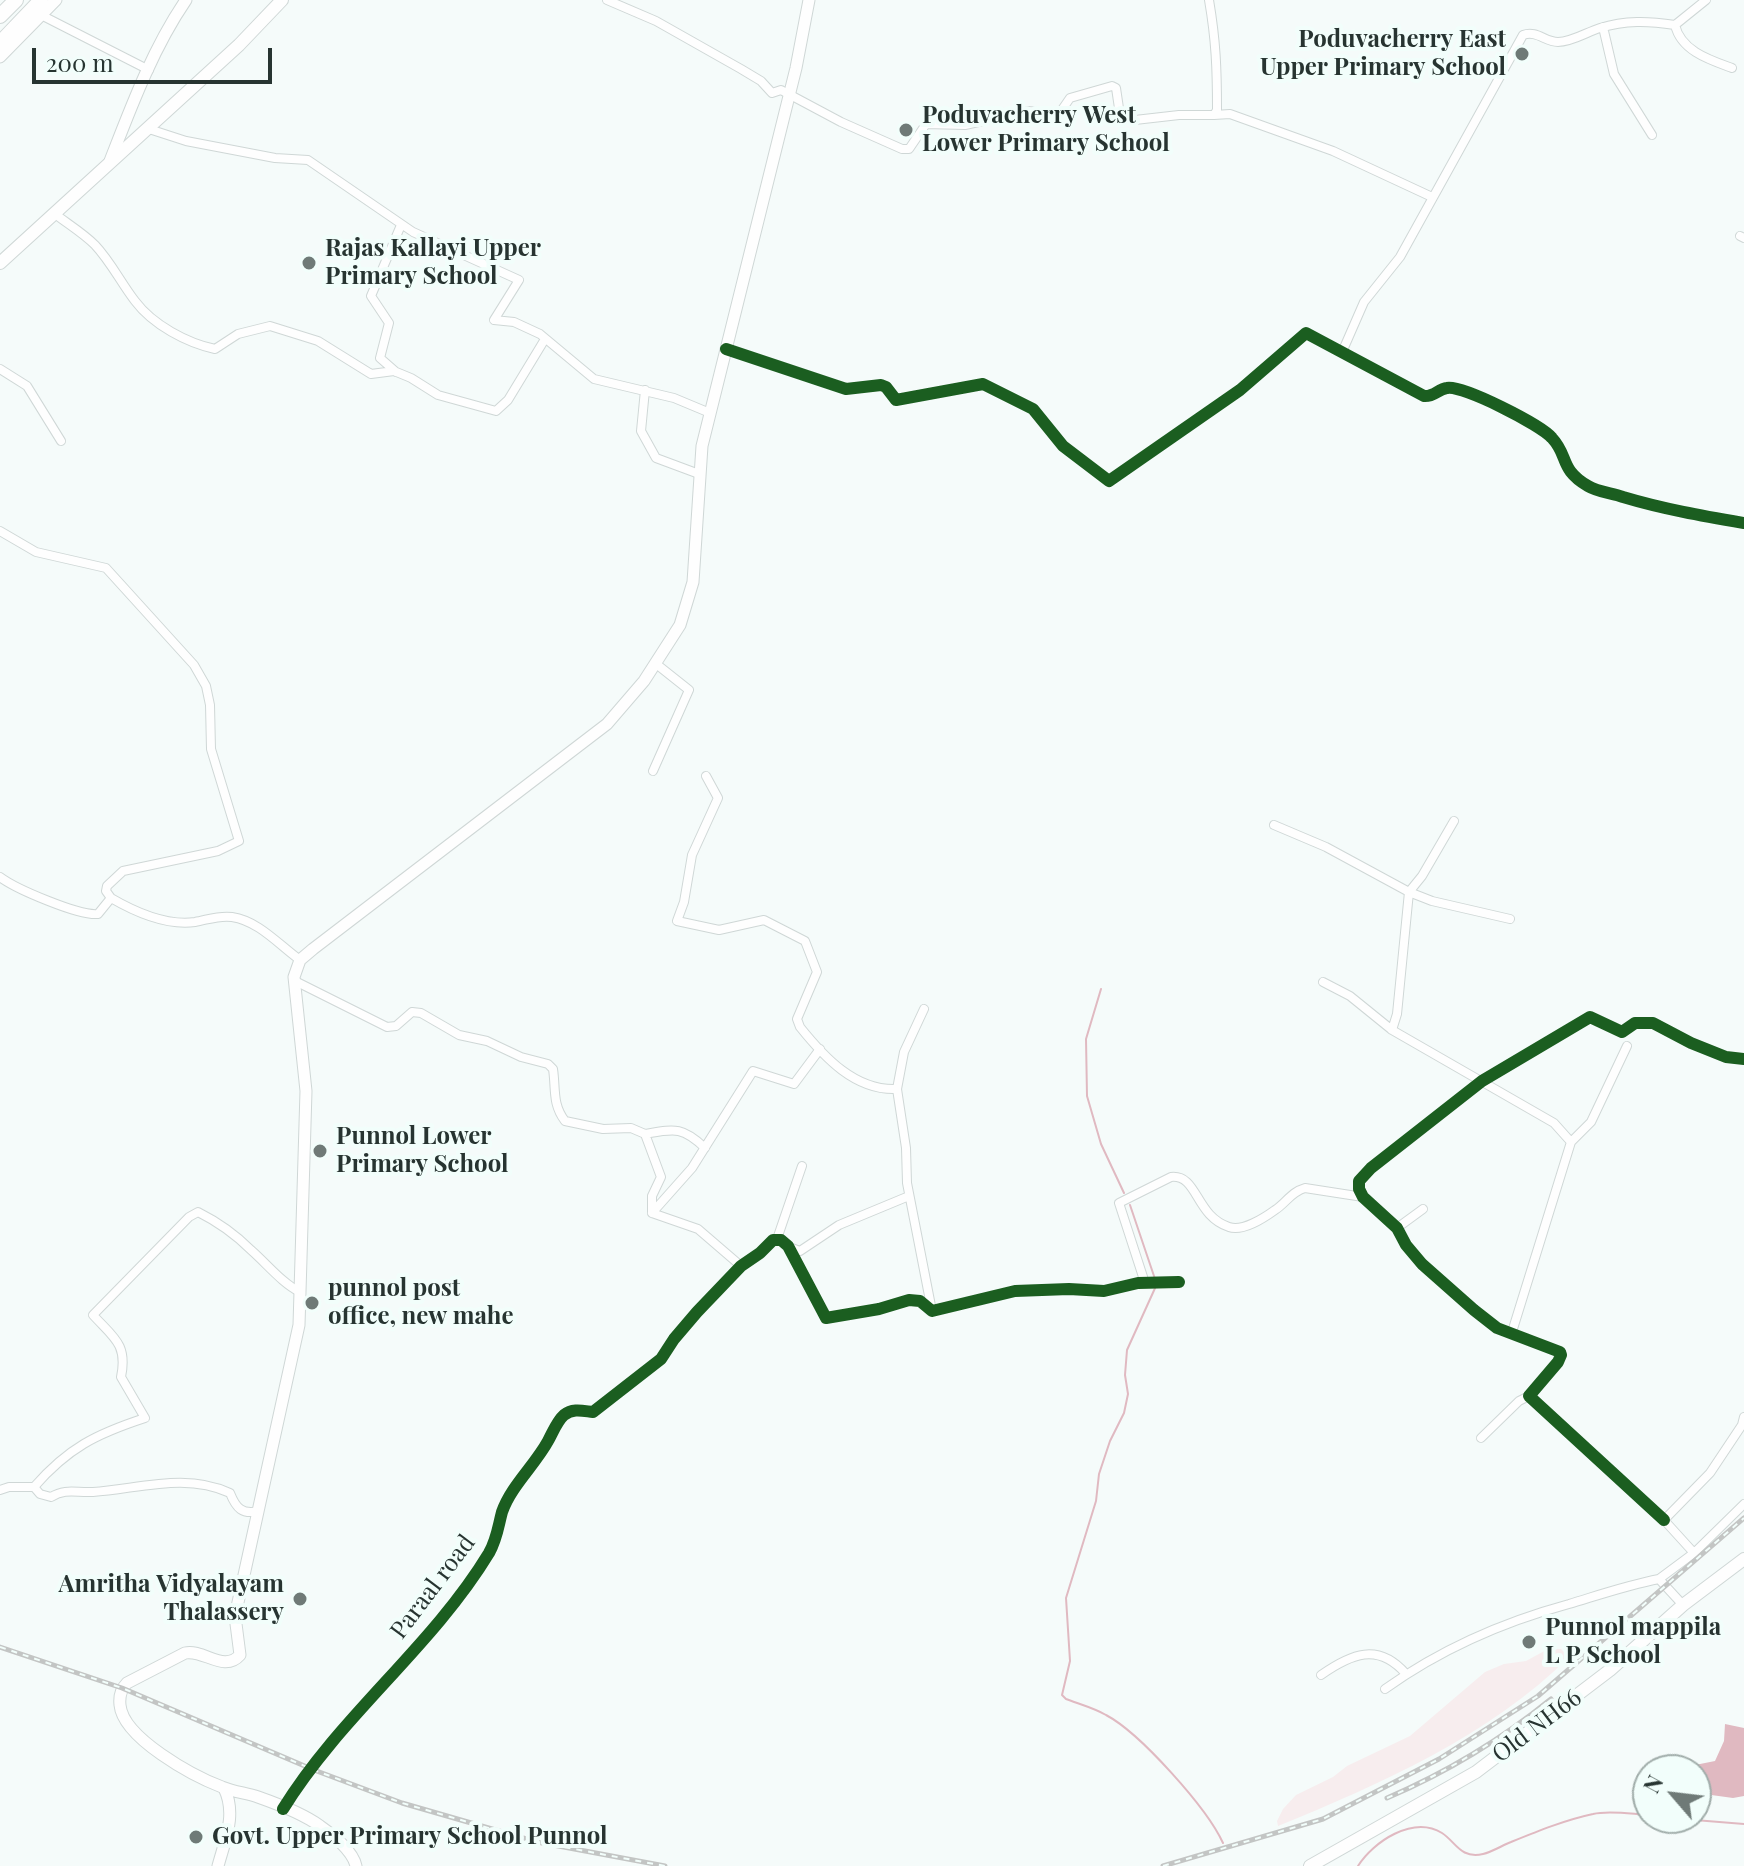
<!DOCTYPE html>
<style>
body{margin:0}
#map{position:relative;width:1744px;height:1866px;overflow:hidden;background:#f5fbfa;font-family:"Playfair Display",serif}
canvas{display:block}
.north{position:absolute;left:1632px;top:1754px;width:80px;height:80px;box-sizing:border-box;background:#f2fefb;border:2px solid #a1adaa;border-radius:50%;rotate:298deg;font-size:22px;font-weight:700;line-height:32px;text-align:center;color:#273431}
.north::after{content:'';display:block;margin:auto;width:28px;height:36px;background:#6f7a77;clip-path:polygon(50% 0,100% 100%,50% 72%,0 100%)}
.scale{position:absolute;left:32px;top:48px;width:240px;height:36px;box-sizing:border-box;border:4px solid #273431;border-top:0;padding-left:10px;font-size:24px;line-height:28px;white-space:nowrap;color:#273431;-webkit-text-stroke:6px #f2fefb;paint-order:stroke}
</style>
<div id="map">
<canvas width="1744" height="1866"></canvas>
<div class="north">N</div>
<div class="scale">200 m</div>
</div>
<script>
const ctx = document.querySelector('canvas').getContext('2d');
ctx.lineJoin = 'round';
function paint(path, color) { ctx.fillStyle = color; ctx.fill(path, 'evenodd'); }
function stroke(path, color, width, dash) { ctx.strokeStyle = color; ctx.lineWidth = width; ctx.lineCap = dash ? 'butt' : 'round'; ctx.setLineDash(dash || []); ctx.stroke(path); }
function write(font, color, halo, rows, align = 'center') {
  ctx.font = font + ' "Playfair Display",serif'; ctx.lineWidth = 8; ctx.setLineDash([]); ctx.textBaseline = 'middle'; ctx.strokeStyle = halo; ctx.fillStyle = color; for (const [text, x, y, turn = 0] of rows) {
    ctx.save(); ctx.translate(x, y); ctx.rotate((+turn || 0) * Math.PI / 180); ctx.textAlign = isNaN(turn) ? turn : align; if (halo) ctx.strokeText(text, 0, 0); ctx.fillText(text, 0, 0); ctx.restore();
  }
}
const green = new Path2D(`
 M1548 1649H1561L1569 1657C1491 1735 1379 1785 1278 1826L1277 1821 1283 1809 1296 1795 1333 1777 1347 1766 1410 1736 1485 1672 1504 1664 1526 1661Z`);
const water = new Path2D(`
 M1725 1724 1744 1728V1796L1733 1798 1704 1794 1696 1784V1770H1677L1682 1758 1695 1765 1715 1761 1724 1741Z`);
const stream = new Path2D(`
 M1101 989 1086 1039 1087 1096 1101 1144 1124 1193
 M1130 1205 1155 1279
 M1156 1286 1127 1350 1125 1375 1128 1394 1124 1413 1110 1441 1099 1474 1096 1501 1066 1598 1070 1661 1062 1695 1066 1699C1079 1704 1094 1708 1106 1715 1140 1733 1207 1808 1223 1843
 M1670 1818 1744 1824
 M1358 1866C1373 1842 1413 1815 1442 1833 1456 1842 1460 1859 1483 1854 1492 1852 1503 1845 1511 1842 1538 1831 1565 1820 1593 1814 1609 1810 1631 1814 1648 1815`);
const street = new Path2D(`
 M607 0 656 21 741 69 761 81 772 93 781 90 841 122 902 149H909L926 124 965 125 1028 111 1059 114 1070 98 1112 86 1116 88 1120 115 1135 120 1179 115H1214L1217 110C1217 69 1216 41 1209 0
 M43 16 149 70
 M1675 25C1681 51 1710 60 1732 68
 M1603 27 1614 74 1652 135
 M1214 115 1230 114 1333 151 1432 197
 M149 129 186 141 275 158 308 160 413 232 519 280 494 320 514 322 540 334 594 379 674 398 710 413
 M55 214C68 224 83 233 95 245 111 262 121 283 135 301 153 325 187 343 215 349L238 334 270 326 318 341 371 374 394 371 411 378 438 395 496 411 508 400 545 339
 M1740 236 1744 238
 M726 349 846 389 881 385 886 387 896 400 983 384 1033 409 1063 446 1109 481 1240 390 1306 333 1424 396C1434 397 1438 389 1447 388 1463 385 1541 425 1552 438 1569 456 1559 469 1588 486 1598 492 1611 493 1623 497 1663 509 1703 516 1744 523
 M1343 350 1364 302 1400 257 1523 35C1537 30 1545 42 1558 42 1572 42 1587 32 1600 28 1625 20 1649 21 1675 25L1706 0
 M0 369 27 386 61 441
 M396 372 380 358 389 323 371 296 401 225
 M645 390 641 431 656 458 699 474
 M0 531 36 552 106 568 194 665 206 686 210 705 211 749 239 841 218 851 123 871 107 886 106 891 111 898C135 912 166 926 195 922 207 920 219 915 232 917 259 921 279 945 300 960
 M653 771 689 690 655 663
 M706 776 718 798 692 855 684 902 677 921 719 930 764 920 805 941 817 972 797 1019 800 1027C824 1057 855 1091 897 1089
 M1274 825 1326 847 1409 892 1432 901 1510 919
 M0 877C16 889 79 916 98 914L111 898
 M295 981 387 1027 396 1026 412 1012 421 1013 459 1035 487 1041 521 1057 548 1064 553 1069C556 1089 552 1104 565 1121L603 1129 631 1128 645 1134 661 1177 652 1196V1213L698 1229 741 1266
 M1323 982 1350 996 1392 1030 1554 1123 1571 1142 1512 1332
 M924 1009 904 1052 897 1089 906 1148 907 1183 932 1311
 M1392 1030 1397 1014 1409 892 1422 876 1454 821
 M645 1134C674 1129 682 1126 705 1148
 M1571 1142 1591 1122 1627 1046
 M652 1213 692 1168 753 1071 794 1084 820 1049
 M1397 1228 1423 1209
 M777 1239 802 1166
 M789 1247 800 1251 839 1225 909 1196
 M1145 1283 1119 1203 1171 1177C1198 1174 1195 1216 1229 1227 1242 1232 1264 1218 1275 1210 1286 1203 1291 1192 1305 1188L1363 1197
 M1481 1438 1519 1401 1529 1396
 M34 1487 40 1494 51 1497C66 1488 76 1493 93 1492 138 1489 186 1472 230 1493 236 1508 242 1515 259 1511
 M0 1490 9 1487H34C68 1448 96 1434 145 1418L121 1377C128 1344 113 1337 93 1315L189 1217 198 1212C218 1222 235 1234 251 1250 267 1264 282 1283 300 1292
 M1664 1520 1529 1396 1558 1362 1561 1355 1560 1352 1497 1328 1474 1310 1422 1264 1406 1245 1397 1228 1363 1197 1359 1189V1181L1371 1168 1482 1081 1590 1017 1622 1032 1635 1023H1653L1691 1043 1726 1057 1744 1059
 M1694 1553 1744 1504
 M1659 1579 1683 1605
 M1321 1675C1351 1654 1378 1642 1406 1674
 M1385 1689C1441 1649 1503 1622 1569 1604 1599 1595 1628 1585 1659 1579L1694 1553 1664 1520 1710 1473 1742 1425 1744 1417
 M283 1809C341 1715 432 1647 489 1553 497 1539 498 1527 502 1512 511 1486 535 1465 548 1441 553 1432 557 1421 564 1415 573 1408 583 1411 593 1412L661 1359 674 1339 697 1312 741 1266 760 1253 773 1240H781L788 1246 826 1318 879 1309 909 1300 920 1301 932 1311 1015 1291 1069 1289 1104 1291 1138 1283 1179 1282`);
const secondary = new Path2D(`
 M0 57 56 0
 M110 161C131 107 153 48 186 0
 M218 1866C225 1840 237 1814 224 1788
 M356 1866C353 1851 332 1834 320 1826 305 1815 275 1803 258 1797 246 1793 234 1792 222 1787 193 1776 123 1738 120 1705 119 1696 121 1689 127 1683L185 1653C204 1649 224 1673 240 1655L235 1616 299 1325 306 1091 294 977 300 960 313 949 607 724 644 681 680 625 693 582 702 446 796 68 809 0`);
const primary = new Path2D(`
 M0 263 239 45 282 0
 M1310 1866 1476 1772 1610 1670 1683 1605 1744 1559`);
const highway = new Path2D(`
 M0 16 16 0
 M0 43 41 0`);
const rail = new Path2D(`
 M0 1647 122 1688 314 1770 402 1803 537 1842 665 1866
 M1387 1798C1445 1773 1502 1739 1551 1699
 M1163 1866 1323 1819 1439 1759 1538 1696 1744 1518`);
const cycleway = new Path2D(`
 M726 349 846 389 881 385 886 387 896 400 983 384 1033 409 1063 446 1109 481 1240 390 1306 333 1424 396C1434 397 1438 389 1447 388 1463 385 1541 425 1552 438 1569 456 1559 469 1588 486 1598 492 1611 493 1623 497 1663 509 1703 516 1744 523
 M1664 1520 1529 1396 1558 1362 1561 1355 1560 1352 1497 1328 1474 1310 1422 1264 1406 1245 1397 1228 1363 1197 1359 1189V1181L1371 1168 1482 1081 1590 1017 1622 1032 1635 1023H1653L1691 1043 1726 1057 1744 1059
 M283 1809C341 1715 432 1647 489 1553 497 1539 498 1527 502 1512 511 1486 535 1465 548 1441 553 1432 557 1421 564 1415 573 1408 583 1411 593 1412L661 1359 674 1339 697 1312 741 1266 760 1253 773 1240H781L788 1246 826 1318 879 1309 909 1300 920 1301 932 1311 1015 1291 1069 1289 1104 1291 1138 1283 1179 1282`);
const markers = [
 [1522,54,8,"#6f7a77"],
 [906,130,8,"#6f7a77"],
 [309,263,8,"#6f7a77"],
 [320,1151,8,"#6f7a77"],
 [312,1303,8,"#6f7a77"],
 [300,1599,8,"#6f7a77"],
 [1529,1642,8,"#6f7a77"],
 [196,1837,8,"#6f7a77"]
];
const poiNames = [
 ["Poduvacherry East",1506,40,"right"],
 ["Upper Primary School",1506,68,"right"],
 ["Poduvacherry West",922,116],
 ["Lower Primary School",922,144],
 ["Rajas Kallayi Upper",325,249],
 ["Primary School",325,277],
 ["Punnol Lower",336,1137],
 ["Primary School",336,1165],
 ["punnol post",328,1289],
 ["office, new mahe",328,1317],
 ["Amritha Vidyalayam",284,1585,"right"],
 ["Thalassery",284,1613,"right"],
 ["Punnol mappila",1545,1628],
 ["L P School",1545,1656],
 ["Govt. Upper Primary School Punnol",212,1837]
];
const streetNames = [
 ["Paraal road",433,1587,-53],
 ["Old NH66",1537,1726,-37]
];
paint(green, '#f7edee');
paint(water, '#e0b9c1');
stroke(stream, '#e0b9c1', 2);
stroke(street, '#cfd7d6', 10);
stroke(secondary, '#cfd7d6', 13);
stroke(primary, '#cfd7d6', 14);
stroke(highway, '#cfd7d6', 16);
stroke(street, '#fefefe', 8);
stroke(secondary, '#fefefe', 11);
stroke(primary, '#fefefe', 12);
stroke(highway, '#fefefe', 14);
stroke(rail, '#c3c5c4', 5);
stroke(rail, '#f2fefb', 2, [6]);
stroke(cycleway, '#1b5e20', 12);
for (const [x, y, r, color] of markers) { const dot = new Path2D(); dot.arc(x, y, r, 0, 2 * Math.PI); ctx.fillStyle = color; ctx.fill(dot); stroke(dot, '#f2fefb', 3); }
write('bold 24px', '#273431', '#f2fefb', poiNames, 'left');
write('24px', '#273431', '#f2fefb', streetNames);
</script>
